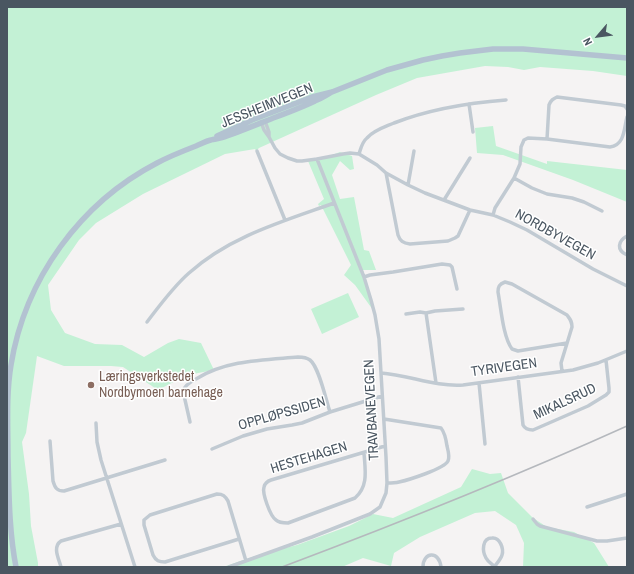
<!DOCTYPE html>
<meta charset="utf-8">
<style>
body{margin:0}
#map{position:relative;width:634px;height:574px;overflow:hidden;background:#f5f3f3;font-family:"Archivo Narrow",sans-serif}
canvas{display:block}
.frame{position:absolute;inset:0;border:8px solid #4a5661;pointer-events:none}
.north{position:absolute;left:578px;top:16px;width:40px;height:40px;-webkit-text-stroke:3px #fff;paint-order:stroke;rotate:242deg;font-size:11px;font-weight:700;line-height:16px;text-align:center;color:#4a5661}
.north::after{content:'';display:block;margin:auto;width:14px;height:18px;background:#4a5661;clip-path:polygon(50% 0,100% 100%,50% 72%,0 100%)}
</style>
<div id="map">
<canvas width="634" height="574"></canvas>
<div class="frame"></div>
<div class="north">N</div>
</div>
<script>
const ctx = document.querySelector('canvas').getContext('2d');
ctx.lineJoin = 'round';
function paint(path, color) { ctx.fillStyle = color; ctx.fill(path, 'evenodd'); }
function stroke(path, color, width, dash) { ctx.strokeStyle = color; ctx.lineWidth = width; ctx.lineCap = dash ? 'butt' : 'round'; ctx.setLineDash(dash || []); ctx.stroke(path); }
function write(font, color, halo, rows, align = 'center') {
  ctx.font = font + ' "Archivo Narrow",sans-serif'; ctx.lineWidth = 3; ctx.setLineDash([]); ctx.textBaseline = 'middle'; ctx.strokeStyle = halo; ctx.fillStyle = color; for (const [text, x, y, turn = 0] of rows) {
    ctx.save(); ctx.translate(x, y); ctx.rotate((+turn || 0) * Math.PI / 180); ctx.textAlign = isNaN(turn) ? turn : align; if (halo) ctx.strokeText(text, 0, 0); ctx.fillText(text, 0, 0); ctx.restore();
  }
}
const green = new Path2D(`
 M7 7H627V76L593 71 540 67 524 70 508 67 485 66 417 78 376 95 259 148 256 151 255 149 225 154 143 194 96 223 79 240 48 285 51 310 65 333 95 344 122 345 144 357 168 343 179 339 201 343 214 370 198 373 183 377 158 390 123 367 111 366H64L37 356 26 433 22 442 29 494 31 526 38 563V567H7Z
 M493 126 496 146 547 164V161L627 170V202L573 180 503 155 477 153 475 128Z
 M340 152 352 156 354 169 350 170 340 161 332 175 340 199 354 197 364 250 369 251 376 270H363L373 310 355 285 344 275 351 265 321 205 319 206 318 204 324 199 308 161H316Z
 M348 293 359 317 322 334 311 309Z
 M472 469 490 474 501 473 508 493 533 518 547 527 574 532 594 543 609 567H523L524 543 516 525 495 511 475 513 420 537 394 553 391 566 363 558 342 567H223L261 554 297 545 349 526 373 514 393 518 461 487Z`);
const minor = new Path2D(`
 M469 104 473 132
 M265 121 269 132V137
 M261 122 264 130 269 137 275 148 280 154 288 158 297 161H302L317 159 343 154 350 153 359 154 377 165 386 173 408 185 425 193 470 210 493 215 510 222 527 230 593 269 627 286
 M547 139 549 105C551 100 553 99 557 97L621 105 625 106 627 109
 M257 151 285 220
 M359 154C361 148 362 142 367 138 374 130 385 127 394 123 430 109 467 103 506 100
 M386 173 398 235C400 241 403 243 410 244L448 241 455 238 458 236 470 210
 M514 178 532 188 547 194 572 198 584 202 602 211
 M408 185 414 151
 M444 200 470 158
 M493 215 495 208 514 178 520 164 521 147 524 140 528 138 547 139 610 147C625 145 624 128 627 117
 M627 236C618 241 616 250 627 255
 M364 277 370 275 393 272 442 264 450 265 452 267 457 289
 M426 313 436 383
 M406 314 420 312 426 313 435 311 463 309
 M147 322C160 305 173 287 189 273 230 236 284 221 334 203
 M562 371 561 363 572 327C572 321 570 319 567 315L512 284 505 282C499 284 498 287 498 292 501 308 503 337 512 349L518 351 567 343
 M381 373C409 375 435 387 463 385L573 370 598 363 627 351
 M518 377 523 425C525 429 528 430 533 430L588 406 606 395 609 392V388L606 360
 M479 383 485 444
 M384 419 441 428C445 433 446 439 447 446 448 450 450 457 448 461 444 469 408 480 399 482 395 483 391 483 387 483
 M190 422 183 391C185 385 190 382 196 379 226 360 264 360 298 357 302 357 306 357 310 360 319 367 326 400 330 412
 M96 423 97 442 101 460 135 567
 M50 441 53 481C55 488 57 491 64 491L165 460
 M212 449 243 436 267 429 292 425 302 423 330 412 382 396
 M364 453C365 469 369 486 355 498L288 523C284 523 279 523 276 520 270 516 262 493 264 487 265 483 268 481 271 480L385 446
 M587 507 627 494
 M533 519 537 524 540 526 597 541H607L627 538
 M239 539 165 562C159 562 156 561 153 555L144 525V520L150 515 217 494C223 494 225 496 228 501L246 561
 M495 566C497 563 501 559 502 555 504 549 500 537 492 538 482 538 482 551 486 558 488 562 492 564 495 567
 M61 567C59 559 52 547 61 541L121 524
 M229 567 312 537 370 514 380 507 386 493 387 483 386 457 381 373 379 339 375 315 371 300 364 277 317 159
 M423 567C423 552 439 550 441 567`);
const primary = new Path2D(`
 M217 136 252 120 312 97 332 92 387 70 423 60 442 56 460 53 493 49H523L627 58
 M16 567C9 531 9 493 8 456 8 426 6 395 11 365 25 279 80 203 157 163 170 156 183 151 196 146 201 144 206 141 211 140 214 139 218 139 221 138 239 132 258 124 276 117 289 112 303 107 315 101 321 99 327 95 332 92`);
const rail = new Path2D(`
 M282 567C399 523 514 477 627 426`);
const markers = [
 [91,385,4,"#8d6e63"]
];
const streetNames = [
 ["JESSHEIMVEGEN",267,106,-22],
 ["NORDBYVEGEN",555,235,29],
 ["TYRIVEGEN",504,368,-8],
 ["MIKALSRUD",565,402,-25],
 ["TRAVBANEVEGEN",372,410,-93],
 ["OPPLØPSSIDEN",282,414,-16],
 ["HESTEHAGEN",309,458,-17]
];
const educationNames = [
 ["Læringsverkstedet",99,377],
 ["Nordbymoen barnehage",99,393]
];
paint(green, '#c3f1d5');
stroke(minor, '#c1cad2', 3.5);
stroke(primary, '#b3c2d1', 5.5);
stroke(rail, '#b5b8bd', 1.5);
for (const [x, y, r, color] of markers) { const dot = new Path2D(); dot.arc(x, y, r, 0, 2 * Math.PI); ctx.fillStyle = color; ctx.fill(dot); stroke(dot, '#fff', 1.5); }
write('14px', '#4a5661', '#fff', streetNames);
write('14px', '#785e54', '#fff', educationNames, 'left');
</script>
